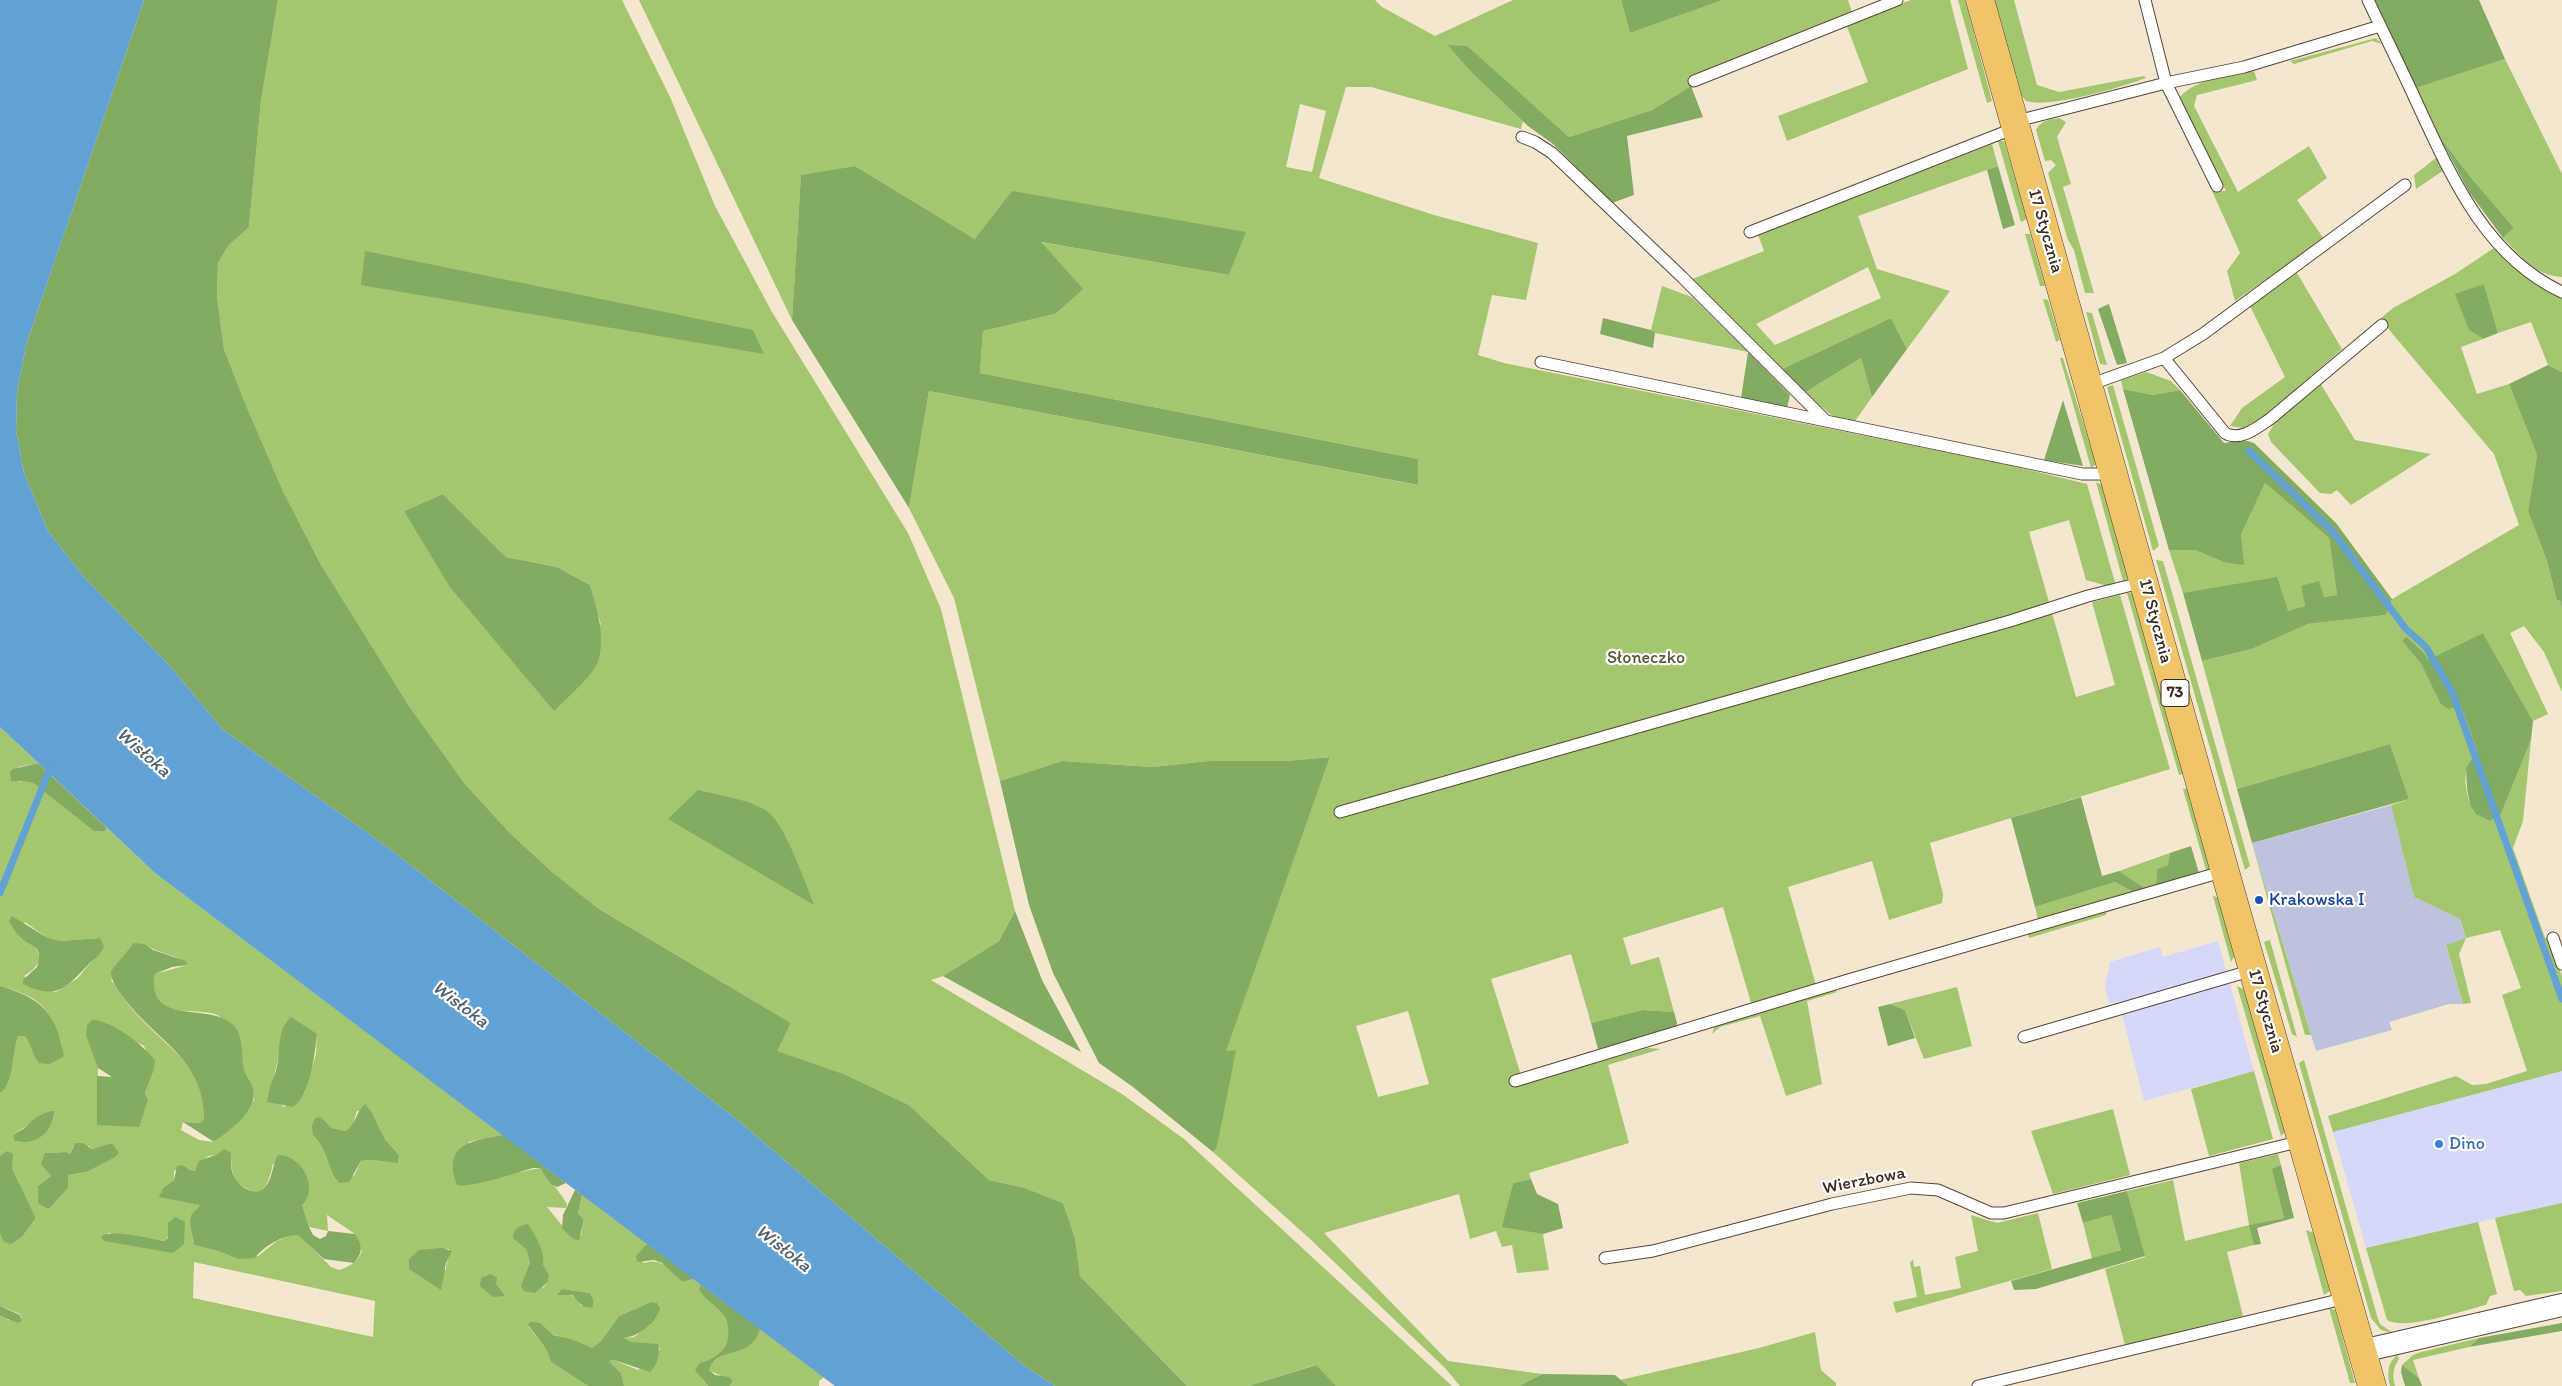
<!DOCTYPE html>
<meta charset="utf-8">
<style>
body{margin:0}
canvas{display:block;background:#f4e7d0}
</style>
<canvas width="2562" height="1386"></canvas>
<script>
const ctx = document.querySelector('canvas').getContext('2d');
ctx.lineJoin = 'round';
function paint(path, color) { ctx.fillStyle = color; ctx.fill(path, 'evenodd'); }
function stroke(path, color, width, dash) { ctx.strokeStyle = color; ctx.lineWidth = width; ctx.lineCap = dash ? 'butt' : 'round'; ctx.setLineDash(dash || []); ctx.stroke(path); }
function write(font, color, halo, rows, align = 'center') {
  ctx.font = font + ' Itim,sans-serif'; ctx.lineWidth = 4.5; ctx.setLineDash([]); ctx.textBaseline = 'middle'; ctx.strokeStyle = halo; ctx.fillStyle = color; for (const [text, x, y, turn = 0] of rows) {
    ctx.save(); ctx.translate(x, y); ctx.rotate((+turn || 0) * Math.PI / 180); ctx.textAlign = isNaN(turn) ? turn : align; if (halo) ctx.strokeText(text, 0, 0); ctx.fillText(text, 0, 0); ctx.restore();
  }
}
const built = new Path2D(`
 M2218 941 2254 1071 2144 1101 2119 1002 2109 1004 2105 986 2110 962 2160 947 2163 957Z
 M2562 1071V1203L2366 1248 2333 1132Z`);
const industrial = new Path2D(`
 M2391 805 2414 897 2460 919 2466 938 2446 946 2463 1004H2449L2389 1022 2392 1030 2316 1051 2252 843Z`);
const green = new Path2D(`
 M278 0H622L670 97 715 206 772 312 908 533 941 609 1015 911 999 941 943 976 931 980 1122 1094 1184 1139 1452 1386H1336L1315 1365 1248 1386H1187L1080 1276 1075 1238 1063 1203 1025 1188 989 1180 909 1105 844 1074 776 1051 791 1023 599 909 551 871 510 833 465 784 409 706 320 563 283 491 245 403 224 349 217 296 218 263 228 246 249 227 261 101ZM443 494 506 557 557 567 590 585 601 625 404 511Z
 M639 0H1375L1382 7 1435 36 1513 0H1621L1630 33 1723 0H1848L1852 12 1688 77 1691 86 1652 110 1569 137 1512 87 1449 45 1470 71 1523 121 1521 129 1371 87H1346L1319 178 1434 215 1538 243 1526 300 1492 295 1478 355 1504 363 2009 465 2087 484 2116 586 2104 585 2086 580 2069 520 2029 532 2076 697 2115 685 2092 602 2120 595 2170 769 1930 843 1943 894 1942 903 1889 920 1872 861 1788 887 1816 985 1751 1003 1723 907 1623 938 1631 965 1659 957 1674 1012 1642 1010 1591 1023 1571 954 1491 979 1520 1072 1514 1086 1648 1048 1661 1049 1608 1065 1629 1143 1529 1173 1531 1179 1513 1183 1503 1226 1543 1234 1549 1270 1517 1273 1512 1245 1502 1247 1496 1231 1470 1239 1459 1194 1324 1233 1448 1361 1542 1374 1519 1386H1460L1445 1368 1309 1238 1213 1152 1217 1147 1235 1050 1225 1052 1330 757 1286 761H1209L1152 767 1062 761 1000 781 954 598 909 508 929 391 1417 485 1418 459 980 373 983 331 1055 314 1040 242 1229 275 1245 233 975 239 855 166 801 176 792 320ZM1300 104 1326 111 1312 172 1286 167ZM1408 1011 1429 1084 1378 1097 1356 1026Z
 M1911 0H1950L1968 69 1787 141 1778 116 1868 82 1846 24Z
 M1958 0H1965L1992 101 1987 103Z
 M1994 0H2014L2037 85 2059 92 2144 76 2146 78C2123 87 2047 109 2026 101L2022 96Z
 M2376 38 2382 44 2372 41 2294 64 2290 61Z
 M2505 59 2562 174V277C2535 276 2521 256 2503 238L2514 228 2473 180 2439 136 2416 88Z
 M2254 71 2257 80 2197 95 2194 106 2238 192 2309 146 2327 178 2297 200 2324 239 2235 301 2227 271 2240 253 2212 191H2226L2180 97C2196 78 2231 76 2254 71Z
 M2059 118 2066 122 2057 137 2071 184 2063 187 2094 293H2085L2074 250 2068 240 2048 173 2056 165 2051 160 2045 161 2036 130C2041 120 2049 120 2059 118Z
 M1998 141H2004L2027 219 2021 222Z
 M1992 144 1998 166 1858 216 1877 269 1950 291 1907 349 1891 318 1782 369 1692 279 1764 251 1758 235ZM1868 267 1881 298 1775 345 1756 324Z
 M2436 158 2444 170 2416 189 2414 175Z
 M2025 234H2030L2045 286H2040Z
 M2494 248 2517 269 2562 296V372L2548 365 2531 322 2498 333 2484 284 2469 330 2483 339 2461 347 2477 394 2509 384 2537 455 2528 511 2547 561 2557 601 2560 600 2562 609V692L2544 652 2524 626 2510 633 2548 714 2533 721 2483 633 2427 661 2423 652 2406 636 2402 641 2421 664 2440 703 2461 706 2477 751C2462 774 2464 779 2470 805L2501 814 2531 740 2523 821 2513 848 2545 938 2548 937 2562 976V1071L2333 1132 2328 1116 2456 1076 2472 1085 2486 1084 2527 1071 2502 995 2521 988 2500 930 2466 938 2459 954 2471 1003 2463 1004 2446 945 2466 938 2460 919 2414 897 2391 805 2409 799 2390 744 2237 789 2202 661 2252 649 2308 624 2386 615 2392 599 2519 525 2494 454 2380 319 2393 308 2455 274Z
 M2297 273 2342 349 2263 418 2243 428 2230 426 2242 408 2285 377 2250 306Z
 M1662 286 1692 297 1748 352 1655 333 1651 330Z
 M2043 299 2048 300 2060 340 2056 342Z
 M2086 312 2092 313 2107 365 2100 364Z
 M1861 358 1872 397 1855 421 1835 418 1804 393Z
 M2060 358H2063L2096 464 2091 468Z
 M2146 372 2171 381 2180 390 2153 395 2123 389 2121 380Z
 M2319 381 2355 440 2431 454 2351 505 2337 490 2331 494 2320 493 2271 442 2268 434 2275 423Z
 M2113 385 2159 546 2153 551 2107 387Z
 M2096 482 2102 485 2129 578 2123 581Z
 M2265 483 2329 538 2337 595 2324 597 2302 586 2305 606 2288 612 2212 590 2183 593 2169 550H2195L2223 562 2241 535Z
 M2156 560 2163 561 2250 866 2245 870Z
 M2127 593H2132L2184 774 2179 775Z
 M0 727 38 763 18 767V782H30L36 785 105 831 107 828 155 873 503 1135 468 1142 499 1176 540 1168C550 1181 559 1191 567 1204L566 1208 547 1207 573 1239 581 1235 584 1220 578 1213 582 1195 647 1244 644 1250 643 1263C663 1257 668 1269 682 1282L694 1279 700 1284 699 1290C707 1298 717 1306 724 1316 736 1331 725 1355 708 1361L702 1379 708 1386H624L621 1373 609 1361 614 1360 638 1370 658 1355 660 1348 630 1342 624 1338 634 1337 650 1325 651 1302 619 1316 601 1341 592 1348 528 1326 546 1349 551 1362 588 1386H0V1316L9 1320 22 1318 20 1314 0 1306V1233L12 1244 22 1237 36 1218 12 1168 6 1151 0 1156V1093C14 1085 12 1052 18 1036H25L31 1044H62C47 1004 41 998 0 986ZM25 922 46 937 60 941 99 938 104 946 78 978 56 992 47 990 24 976C49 961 41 948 19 936ZM145 944C159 955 176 953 187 965L155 974C147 1021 190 1007 215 1014 223 1017 233 1029 239 1035L243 1071 253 1089 254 1100 248 1111 214 1142 199 1140 181 1130 183 1122 200 1123 204 1119C203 1066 177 1056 144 1022 131 1010 121 994 111 980ZM286 1022 317 1034 316 1054 304 1093 284 1107 276 1102H267C268 1089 274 1079 276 1068 280 1052 280 1037 286 1022ZM128 1038 144 1046 154 1070 145 1093 148 1100 97 1125 98 1068 94 1052ZM357 1111 372 1113 385 1139 399 1155 398 1163C385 1163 374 1158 361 1161L354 1176C325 1153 323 1154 321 1117L332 1128 346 1131 352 1127ZM55 1112C53 1131 34 1146 14 1141L13 1136 16 1132ZM112 1143 100 1165 87 1172 68 1175V1188L50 1208 39 1203 38 1186 51 1176 45 1153 66 1152 70 1154 73 1146H89L92 1149ZM231 1153C231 1160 231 1169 234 1176 237 1183 242 1186 248 1189 266 1199 270 1176 273 1164L294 1160C307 1173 314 1188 302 1205L309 1227 328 1231 327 1215 355 1234 362 1251C358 1262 349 1267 339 1270L331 1267 299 1235H291L277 1241 258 1256 238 1259 218 1251 194 1245C194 1236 187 1222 191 1215 193 1212 198 1208 200 1205L163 1188 174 1180V1171L183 1165 190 1170 195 1171 208 1156ZM184 1222V1244L101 1237 109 1233 164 1241ZM432 1249H449C450 1257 446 1262 446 1271ZM526 1249 549 1275 548 1282 543 1288 528 1271 530 1263ZM194 1262 375 1301 373 1337 193 1298ZM568 1290 590 1293 581 1306 578 1299 568 1294Z
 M2189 788 2211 869 2206 870 2183 789Z
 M2252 843 2311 1035H2305Z
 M2170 853 2169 865 2157 869 2156 885 2146 889 2119 871Z
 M2115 882 2135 893 2038 920 2035 907Z
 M2202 884 2107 912 2106 915 2029 938 2028 934Z
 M2213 896 2220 898 2235 955 2231 962Z
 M2270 940 2297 1037 2292 1034 2264 942Z
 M2237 986 2245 990 2285 1132 2281 1136Z
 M1957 987 1972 1046 1924 1059 1905 1010 1890 1004Z
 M1834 990 1837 992 1807 1001 1822 1084 1786 1096 1760 1016 1720 1027 1712 1034 1714 1027Z
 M2304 1060 2378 1319 2380 1324 2393 1333 2381 1330 2371 1318 2299 1063Z
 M2254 1071 2273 1139 2209 1156 2191 1089Z
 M2113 1109 2130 1175 2053 1194 2031 1131Z
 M2278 1154 2281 1165 2273 1170 2284 1218 2250 1225 2254 1245 2227 1252 2243 1316 2125 1345 2105 1269 2145 1257 2127 1191 2173 1180 2185 1241 2249 1225 2239 1163Z
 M2562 1203V1291L2526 1296 2520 1290 2514 1291 2495 1218Z
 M2038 1213 2052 1269 1896 1313 1893 1302 1917 1297 1910 1263 1913 1259 1914 1267 1920 1266 1925 1295 1961 1288 1955 1257 1978 1251 1971 1215 1997 1223Z
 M2111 1215 2121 1250 2092 1259 2083 1223Z
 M2478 1222 2497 1294 2490 1296 2486 1305C2464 1310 2407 1331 2387 1320L2366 1248Z
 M2306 1230 2314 1233 2330 1291 2324 1295Z
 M2329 1308 2335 1310 2355 1383H2350Z
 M760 1329 824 1377 819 1381V1386H730L733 1381 708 1370C718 1347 752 1355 760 1329Z
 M1815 1332 1821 1370 1836 1383V1386H1628L1620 1380 1759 1348Z
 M2479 1338 2469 1347 2413 1360 2419 1378 2402 1365 2413 1355 2421 1352Z
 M2397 1355 2399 1359C2393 1368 2392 1375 2395 1386H2390C2387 1374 2387 1363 2397 1355Z`);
const forest = new Path2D(`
 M144 0H278L261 101 249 227 228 246 218 263 217 296 224 349 245 403 283 491 320 563 409 706 465 784 510 833 551 871 599 909 791 1023 777 1051 844 1074 909 1105 989 1180 1025 1188 1063 1203 1075 1238 1080 1276 1187 1386H1055L1022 1364 740 1122 390 849 223 730 169 665 83 576 48 531 24 473 16 431 17 392 26 345Z
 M1621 0H1723L1630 33Z
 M2372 0H2479L2505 59 2416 88Z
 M1448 45 1467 46 1569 137 1652 110 1691 86 1703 117 1627 136 1634 195 1612 203 1553 144 1528 126 1470 71Z
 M2439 136 2473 180 2514 228 2503 238 2469 192Z
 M855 166 975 239 1012 191 1246 232 1229 275 1041 242 1083 289 1055 314 983 331 980 373 1418 459V485L929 391 909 508 792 320 801 175Z
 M1998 166 2015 225 2003 229 1987 170Z
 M365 251 753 330 764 354 361 285Z
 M2484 284 2498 333 2483 339 2469 330 2455 294Z
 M2109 304 2127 363 2117 365 2098 309Z
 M1603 318 1651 330 1655 333 1653 348 1600 334Z
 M1891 318 1907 349 1872 397 1861 358 1804 393 1782 369Z
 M1748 352 1790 395 1787 408 1741 398Z
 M2548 365 2562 372V609L2560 600 2557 601 2547 561 2528 511 2537 455 2509 384Z
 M2123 389 2153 395 2180 390 2224 443 2244 440 2254 443 2336 523 2392 599 2386 615 2308 624 2252 649 2202 661 2183 593 2277 577 2288 611 2305 606 2301 586 2319 581 2324 597 2337 595 2329 538 2265 483 2241 535 2244 565 2223 562 2195 550H2169Z
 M2063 400 2083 466 2044 460Z
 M443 494 506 557 557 567 590 585C597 609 606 636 598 662 593 675 565 700 554 711L450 587 404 511Z
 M2483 633 2533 721 2531 740 2501 814 2490 821 2476 814 2470 805 2467 788 2466 768 2477 751 2461 706 2448 709 2440 703 2421 664 2402 641 2406 636 2423 652 2428 660Z
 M2390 744 2409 799 2252 843 2237 789Z
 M1330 757 1226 1051 1236 1050 1217 1147 1213 1152 1133 1087 1099 1063 1053 973 1029 905 1000 781 1062 761 1152 767 1209 761H1286Z
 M38 763 107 828 105 831H94L36 785 30 782 11 781 10 772 13 769Z
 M698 790C717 795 753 800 768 812 786 826 805 883 814 905L668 819Z
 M2081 797 2102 876 2119 871 2146 889 2135 893 2115 882 2035 907 2011 818Z
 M2191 846 2199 873 2156 885 2157 869 2168 865 2170 853Z
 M1015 911 1042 980 1081 1052 943 976 999 941Z
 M12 916 46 937 60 941 100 938 104 946C100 957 94 958 87 966 65 989 56 1000 23 984V980L37 967C45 944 30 948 19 936 15 932 12 926 9 921Z
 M134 943 145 944 153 950 186 961 187 965 172 967 155 974C146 1028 210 1001 233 1025 243 1034 242 1053 243 1065 244 1076 251 1080 253 1089 259 1111 228 1131 214 1142L183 1122 200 1123 204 1119C204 1059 159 1043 126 1001 119 991 111 983 111 971Z
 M0 986C41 998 56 1012 64 1056L50 1064 39 1063C32 1054 32 1045 25 1036H18C12 1053 14 1085 0 1093Z
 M1890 1004 1905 1010 1915 1038 1888 1046 1878 1007Z
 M1642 1010 1674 1012 1677 1023 1676 1027 1598 1049 1591 1023Z
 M291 1017 317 1034C315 1053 310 1096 293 1107L267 1102C268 1090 272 1081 276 1071 281 1054 276 1029 291 1017Z
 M92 1020C112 1020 143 1045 155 1060L154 1070 145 1093 148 1100 139 1127 97 1125V1076L112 1077 98 1068 86 1035 87 1025Z
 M365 1104 372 1113 385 1139 399 1155 398 1163C385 1163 374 1158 361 1161L349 1182 340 1183C328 1174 330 1151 313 1135L312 1126 315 1118 321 1117 332 1128 346 1131C356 1124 356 1112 365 1104Z
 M52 1111H55C52 1133 36 1146 14 1141L13 1136C17 1130 23 1131 27 1126 34 1118 40 1114 52 1111Z
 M503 1135 566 1183 557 1187 551 1184 540 1168H533C515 1173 472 1188 457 1185 442 1144 471 1141 503 1135Z
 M75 1143H83L92 1149 112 1143 119 1153 115 1157 87 1172 68 1175V1188L50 1208H46L38 1203V1186L51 1176 41 1164 45 1153 66 1152 70 1154Z
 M224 1149 231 1153C231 1160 230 1169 234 1176 238 1186 256 1198 265 1187 273 1178 272 1165 278 1155 301 1154 320 1188 302 1205L309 1227 313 1235 320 1239 326 1236 328 1231 355 1234C362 1246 364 1251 354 1263L324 1259 298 1235C283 1235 264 1246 255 1258L238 1259 218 1251 194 1245C194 1236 187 1223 191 1215 193 1212 198 1208 200 1205L159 1197 163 1188 174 1180 177 1166 183 1165 190 1170 195 1171 199 1161 218 1154Z
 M6 1151 13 1154 12 1168 36 1218 22 1237 12 1244 4 1242 0 1233V1156Z
 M2281 1165 2294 1218 2257 1228 2261 1244 2254 1245 2249 1225 2284 1218 2272 1169Z
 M1531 1179 1537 1194 1558 1204 1563 1228 1543 1234 1502 1227 1513 1183Z
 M575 1190 582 1195 578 1213 584 1220 579 1240 573 1239 562 1228 563 1215Z
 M2127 1191 2145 1256 2036 1289 2014 1290 2011 1281 2121 1250 2111 1215 2083 1223 2077 1203Z
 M175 1217 185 1222 184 1244 173 1253 104 1241 101 1237C109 1228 151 1239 164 1241L168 1238V1223Z
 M528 1224C535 1236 545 1250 543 1265L549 1275 548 1282 535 1293 524 1291 521 1286 530 1263 526 1249 513 1238C513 1229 520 1225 528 1224Z
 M647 1244 694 1279 682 1282 662 1263 654 1260 637 1262 636 1256Z
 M442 1248 452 1251 446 1263 441 1290 409 1269V1259L419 1250Z
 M491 1274 497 1278 496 1284 505 1296 493 1297 480 1286 481 1278Z
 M700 1284 760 1329C750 1362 718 1344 709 1370L715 1375 729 1377 733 1381 730 1386H708L695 1370 700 1363C718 1359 731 1346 728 1327 727 1323 727 1319 724 1316 717 1306 706 1300 699 1290Z
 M562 1289 590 1293 593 1299V1307C582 1310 579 1301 572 1295H557Z
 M651 1302 657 1303 660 1309C654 1325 639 1336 624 1338L631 1342 658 1344C661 1353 657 1366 650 1372L614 1360 609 1361 621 1373 624 1386H588L551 1362 546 1349 528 1325 530 1322 540 1323 553 1335 574 1340 592 1348 601 1341 619 1316Z
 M0 1306 20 1315 22 1321 18 1323 0 1316Z
 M2562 1323V1331L2469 1347 2479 1338Z
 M1316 1365 1336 1386H1248Z
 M2402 1365 2419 1378 2422 1386H2405L2401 1372Z
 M1542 1374 1615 1375 1628 1386H1519Z`);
const water = new Path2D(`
 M0 0H144L26 345 17 392 16 431 24 473 48 531 83 576 169 665 223 730 390 849 740 1122 1022 1364 1055 1386H835L155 873 0 727Z`);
const stream = new Path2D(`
 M2249 451 2332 531 2406 629 2426 647 2452 692 2562 999
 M0 893 51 766`);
const service = new Path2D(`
 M2145 0 2166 83 2217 186
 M2368 0C2384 34 2401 68 2417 103 2451 176 2485 256 2562 292
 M1694 81 1897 0
 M2013 122 2166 83 2244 67 2380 26
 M1522 137 1535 142 1552 153 1682 277 1825 420
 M1750 232 2015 128
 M2164 358 2225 433C2240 442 2258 427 2270 419L2382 325
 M1541 362 2082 474H2112
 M2089 385 2164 358 2203 334 2405 185
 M1340 812 2010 621 2088 596 2144 582
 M2553 938 2562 964
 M2024 1037 2253 970
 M1515 1081 1848 980 2225 871
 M1605 1258 1653 1251 1832 1204 1911 1188 1938 1190 1991 1213H2004L2302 1141
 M1978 1386 2347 1298`);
const minor = new Path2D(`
 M2362 1351 2562 1305`);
const primary = new Path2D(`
 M1980 0 2229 886 2372 1386`);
const markers = [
 [2259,900,5,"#1a4fb4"],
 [2439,1144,5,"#3f7fe0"]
];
const shields = [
 [2175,693,28]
];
const shieldNames = [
 ["73",2175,693]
];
const streetNames = [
 ["17 Stycznia",2045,231,74],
 ["17 Stycznia",2155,621,75],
 ["17 Stycznia",2265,1011,74],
 ["Wierzbowa",1864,1181,-11]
];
const parkNames = [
 ["Słoneczko",1646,658]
];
const transitNames = [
 ["Krakowska I",2269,900]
];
const shopNames = [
 ["Dino",2449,1144]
];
const waterNames = [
 ["Wisłoka",143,753,41],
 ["Wisłoka",460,1005,37],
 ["Wisłoka",783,1249,38]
];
paint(built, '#d5d8f9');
paint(industrial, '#bdc3de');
paint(green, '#a4c66f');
paint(forest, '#83ab62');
paint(water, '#62a2d5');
stroke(stream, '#62a2d5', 7);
stroke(service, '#574639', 13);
stroke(minor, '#574639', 24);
stroke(primary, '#574639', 29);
stroke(service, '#fff', 11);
stroke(minor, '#fff', 22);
stroke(primary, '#f0c469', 28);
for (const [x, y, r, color] of markers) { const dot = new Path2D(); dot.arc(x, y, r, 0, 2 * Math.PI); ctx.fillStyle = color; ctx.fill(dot); stroke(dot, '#fff', 2); }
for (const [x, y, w] of shields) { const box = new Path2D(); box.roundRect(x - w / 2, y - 13.5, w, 27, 4); ctx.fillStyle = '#fff'; ctx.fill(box); stroke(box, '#3b2a1e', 1); }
write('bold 16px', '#3b2a1e', null, shieldNames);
write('18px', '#3b2a1e', '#fff', streetNames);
write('18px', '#5a5936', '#fff', parkNames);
write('18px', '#164399', '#fff', transitNames, 'left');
write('18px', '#366cbe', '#fff', shopNames, 'left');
write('italic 19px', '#4d6070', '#fff', waterNames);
</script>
